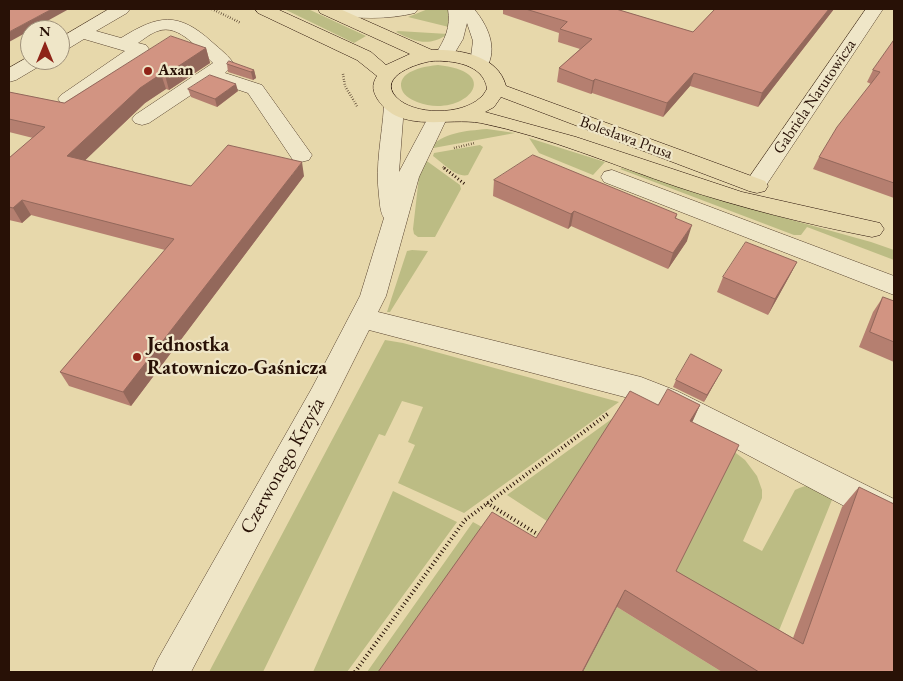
<!DOCTYPE html>
<meta charset="utf-8">
<style>
body{margin:0}
#map{position:relative;width:903px;height:681px;overflow:hidden;background:#e7d8ab;font-family:"EB Garamond",serif}
canvas{display:block}
.frame{position:absolute;inset:0;border:10px solid #281106;pointer-events:none}
.north{position:absolute;left:20px;top:20px;width:50px;height:50px;box-sizing:border-box;background:#efe6c8;border:1px solid #9f917a;border-radius:50%;rotate:0deg;font-size:14px;font-weight:700;line-height:20px;text-align:center;color:#281106}
.north::after{content:'';display:block;margin:auto;width:18px;height:22px;background:#8f2418;clip-path:polygon(50% 0,100% 100%,50% 72%,0 100%)}
</style>
<div id="map">
<canvas width="903" height="681"></canvas>
<div class="frame"></div>
<div class="north">N</div>
</div>
<script>
const ctx = document.querySelector('canvas').getContext('2d');
ctx.lineJoin = 'round';
function paint(path, color) { ctx.fillStyle = color; ctx.fill(path, 'evenodd'); }
function stroke(path, color, width, dash) { ctx.strokeStyle = color; ctx.lineWidth = width; ctx.lineCap = dash ? 'butt' : 'round'; ctx.setLineDash(dash || []); ctx.stroke(path); }
function write(font, color, halo, rows, align = 'center') {
  ctx.font = font + ' "EB Garamond",serif'; ctx.lineWidth = 4.5; ctx.setLineDash([]); ctx.textBaseline = 'middle'; ctx.strokeStyle = halo; ctx.fillStyle = color; for (const [text, x, y, turn = 0] of rows) {
    ctx.save(); ctx.translate(x, y); ctx.rotate((+turn || 0) * Math.PI / 180); ctx.textAlign = isNaN(turn) ? turn : align; if (halo) ctx.strokeText(text, 0, 0); ctx.fillText(text, 0, 0); ctx.restore();
  }
}
const green = new Path2D(`
 M284 9H308L366 36 354 43Z
 M428 9H448L453 28 408 17Z
 M396 32 398 31 448 34C429 47 415 42 396 32Z
 M438 65C508 72 462 120 417 102 410 99 402 95 401 86 400 70 427 66 438 65Z
 M487 129 515 133 428 149C444 132 465 131 487 129Z
 M529 138 605 162 593 175 539 153Z
 M480 145 483 147 468 175C456 178 443 163 433 156L434 153Z
 M421 159H424L460 185 461 189 435 237H418L414 234 413 229Z
 M622 168 745 207 871 242 894 250V260L807 227 801 235H794L620 169Z
 M412 250 428 251 390 312H387L407 251Z
 M385 340 403 343 619 402 464 513 398 483 415 445 408 442 423 407 402 401 385 436 379 434 263 672H209Z
 M635 402 728 447 745 460 757 476 762 490V498L743 541 762 551 795 490C809 482 821 486 836 490L778 633 553 525 507 495Z
 M393 491 457 522 347 672H313Z
 M473 522 491 532 392 672H367Z
 M617 607 722 672H583Z`);
const pathFar2 = new Path2D(`
 M212 9 241 23
 M343 74 345 86 357 106
 M454 148 475 143
 M443 167 446 169`);
const pathFar1 = new Path2D(`
 M444 168 466 185`);
const path = new Path2D(`
 M487 503 542 537
 M355 672 465 520 609 413`);
const minor = new Path2D(`
 M109 9H130L127 13 96 31 121 38C158 15 178 11 212 42 220 49 229 56 234 64L225 73 262 85 312 155 309 160 301 162 293 160 248 93 212 81 149 123 142 125 135 123 132 119 135 115 213 63C200 51 179 23 158 31 151 33 144 39 138 43L146 45 149 49 146 53 75 103 68 105 61 103 58 99 61 95 125 51 84 39 66 50 60 51V38Z
 M324 9H418L415 13C387 20 360 18 331 16L325 15 322 11Z
 M448 9H474C487 24 499 49 486 68L479 70 472 68 470 64 473 41 467 23 463 39 451 59 444 61 437 59 435 55C445 39 451 28 448 9Z
 M866 9H883L763 190 755 192 747 190 744 185Z
 M30 56V60H45L43 64 16 80 9 82V68Z
 M394 100 401 102 404 106 399 172 430 114 437 112 444 114 447 118 419 177 386 296 378 312 641 377 677 391 894 499V530L882 526 657 407 636 400 369 330 332 404 191 672H152L158 659 312 388 360 296 384 218C380 212 380 204 379 196 375 164 382 137 384 106L387 102Z
 M612 170 894 276V295L604 182 601 177 604 172Z`);
const major = new Path2D(`
 M255 9H277L371 52 386 65 410 54 320 13 318 9H340L432 50C459 49 498 55 506 86L765 181 768 186 765 191 757 193 749 191 501 97 494 107 485 112 576 137 742 192 880 223 884 229 880 235 872 237C806 224 742 208 678 187 613 165 549 137 481 123 448 117 401 134 378 100 373 92 371 85 377 76L357 60 258 13ZM432 61C452 60 484 64 487 89 485 92 483 96 480 98 462 115 414 116 396 97 377 76 418 63 432 61Z`);
const wall = new Path2D(`
 M503 9H616L693 32 715 9H834L758 107 690 86 663 117 592 93 591 94 557 82 559 68 580 49 558 42 559 33 503 14Z
 M894 40V198L813 169 819 157 871 84 867 82 873 70Z
 M206 48 210 63 169 90 166 89 145 103 85 160 191 186 304 176 131 406 69 386 60 372 165 250 31 215 22 223 9 220V158L33 138 9 132V92L64 103Z
 M227 64 254 70 256 78 253 80 228 72Z
 M188 89 238 91 217 107 191 97Z
 M494 180 677 214 676 218 687 241 668 269 571 226 568 229 493 196Z
 M797 262 789 277 768 315 717 292 723 277Z
 M883 297 894 301V362L859 347 873 312Z
 M718 377 704 402 673 387 676 380Z
 M658 405H700L692 422 676 571 793 638 842 507 859 487 894 672H722L617 607 536 538Z`);
const shadedWall = new Path2D(`
 M52 9H69L9 42V32Z
 M829 9H834L758 107 762 93Z
 M206 48 210 63 169 90 165 75Z
 M254 70 256 78 253 80 251 72Z
 M694 73 690 86 663 117 667 103Z
 M161 74 166 89 145 103 74 171 67 156 140 88Z
 M595 79 592 93 591 94 593 81Z
 M236 84 238 91 217 107 215 99Z
 M302 162 304 176 131 406 123 392Z
 M22 200 31 215 22 223 13 208Z
 M574 211 571 226 568 229 571 214Z
 M692 225 687 241 668 269 673 253Z
 M797 262 789 277 768 315 775 299Z
 M722 370 718 377 704 402 707 395Z
 M700 405 690 427V421Z
 M625 590 617 607 583 672H582Z`);
const building = new Path2D(`
 M9 9H52L9 32Z
 M526 9H616L693 32 715 9H829L762 93 694 73 667 103 595 79 593 81 559 68 592 39 560 29 567 22Z
 M171 36 206 48 165 75 161 74 140 88 67 156 191 186 228 145 302 162 123 392 60 372 174 239 22 200 13 208 9 207V158L45 127 9 119V92L64 103Z
 M894 40V183L819 157 837 127 880 72 873 70Z
 M229 61 254 70 251 72 227 64Z
 M210 75 236 84 215 99 188 89Z
 M533 155 677 214 675 218 692 225 673 253 574 211 571 214 494 180Z
 M746 242 797 262 775 299 723 277Z
 M883 297 894 301V342L870 332Z
 M691 354 722 370 707 395 676 380Z
 M668 389 700 405 690 421 739 445 676 571 803 644 859 487 894 504V672H759L625 590 582 672H378L492 512 536 538 630 391 658 405Z`);
const markers = [
 [148,71,5,"#8f2418"],
 [137,357,5,"#8f2418"]
];
const farPoinames = [
 ["Axan",158,71]
];
const farStreetnames = [
 ["Gabriela Narutowicza",815,97,-56],
 ["Bolesława Prusa",626,138,20]
];
const poiNames = [
 ["Jednostka",147,346],
 ["Ratowniczo-Gaśnicza",147,369]
];
const streetNames = [
 ["Czerwonego Krzyża",283,466,-61]
];
paint(green, '#bcbc84');
stroke(minor, '#58432f', 1);
stroke(major, '#281106', 1);
stroke(pathFar2, '#281106', 2.5, [0.5, 2]);
stroke(pathFar1, '#281106', 3, [1, 2.5]);
stroke(path, '#281106', 4, [1, 3]);
paint(minor, '#efe6c8');
paint(major, '#e7d8ab');
paint(wall, '#b57f70');
paint(shadedWall, '#93685b');
paint(building, '#d29482');
stroke(building, '#93685b', 1);
for (const [x, y, r, color] of markers) { const dot = new Path2D(); dot.arc(x, y, r, 0, 2 * Math.PI); ctx.fillStyle = color; ctx.fill(dot); stroke(dot, '#efe6c8', 2); }
write('bold 16px', '#281106', '#efe6c8', farPoinames, 'left');
write('16px', '#281106', '#efe6c8', farStreetnames);
write('bold 20px', '#281106', '#efe6c8', poiNames, 'left');
write('20px', '#281106', '#efe6c8', streetNames);
</script>
